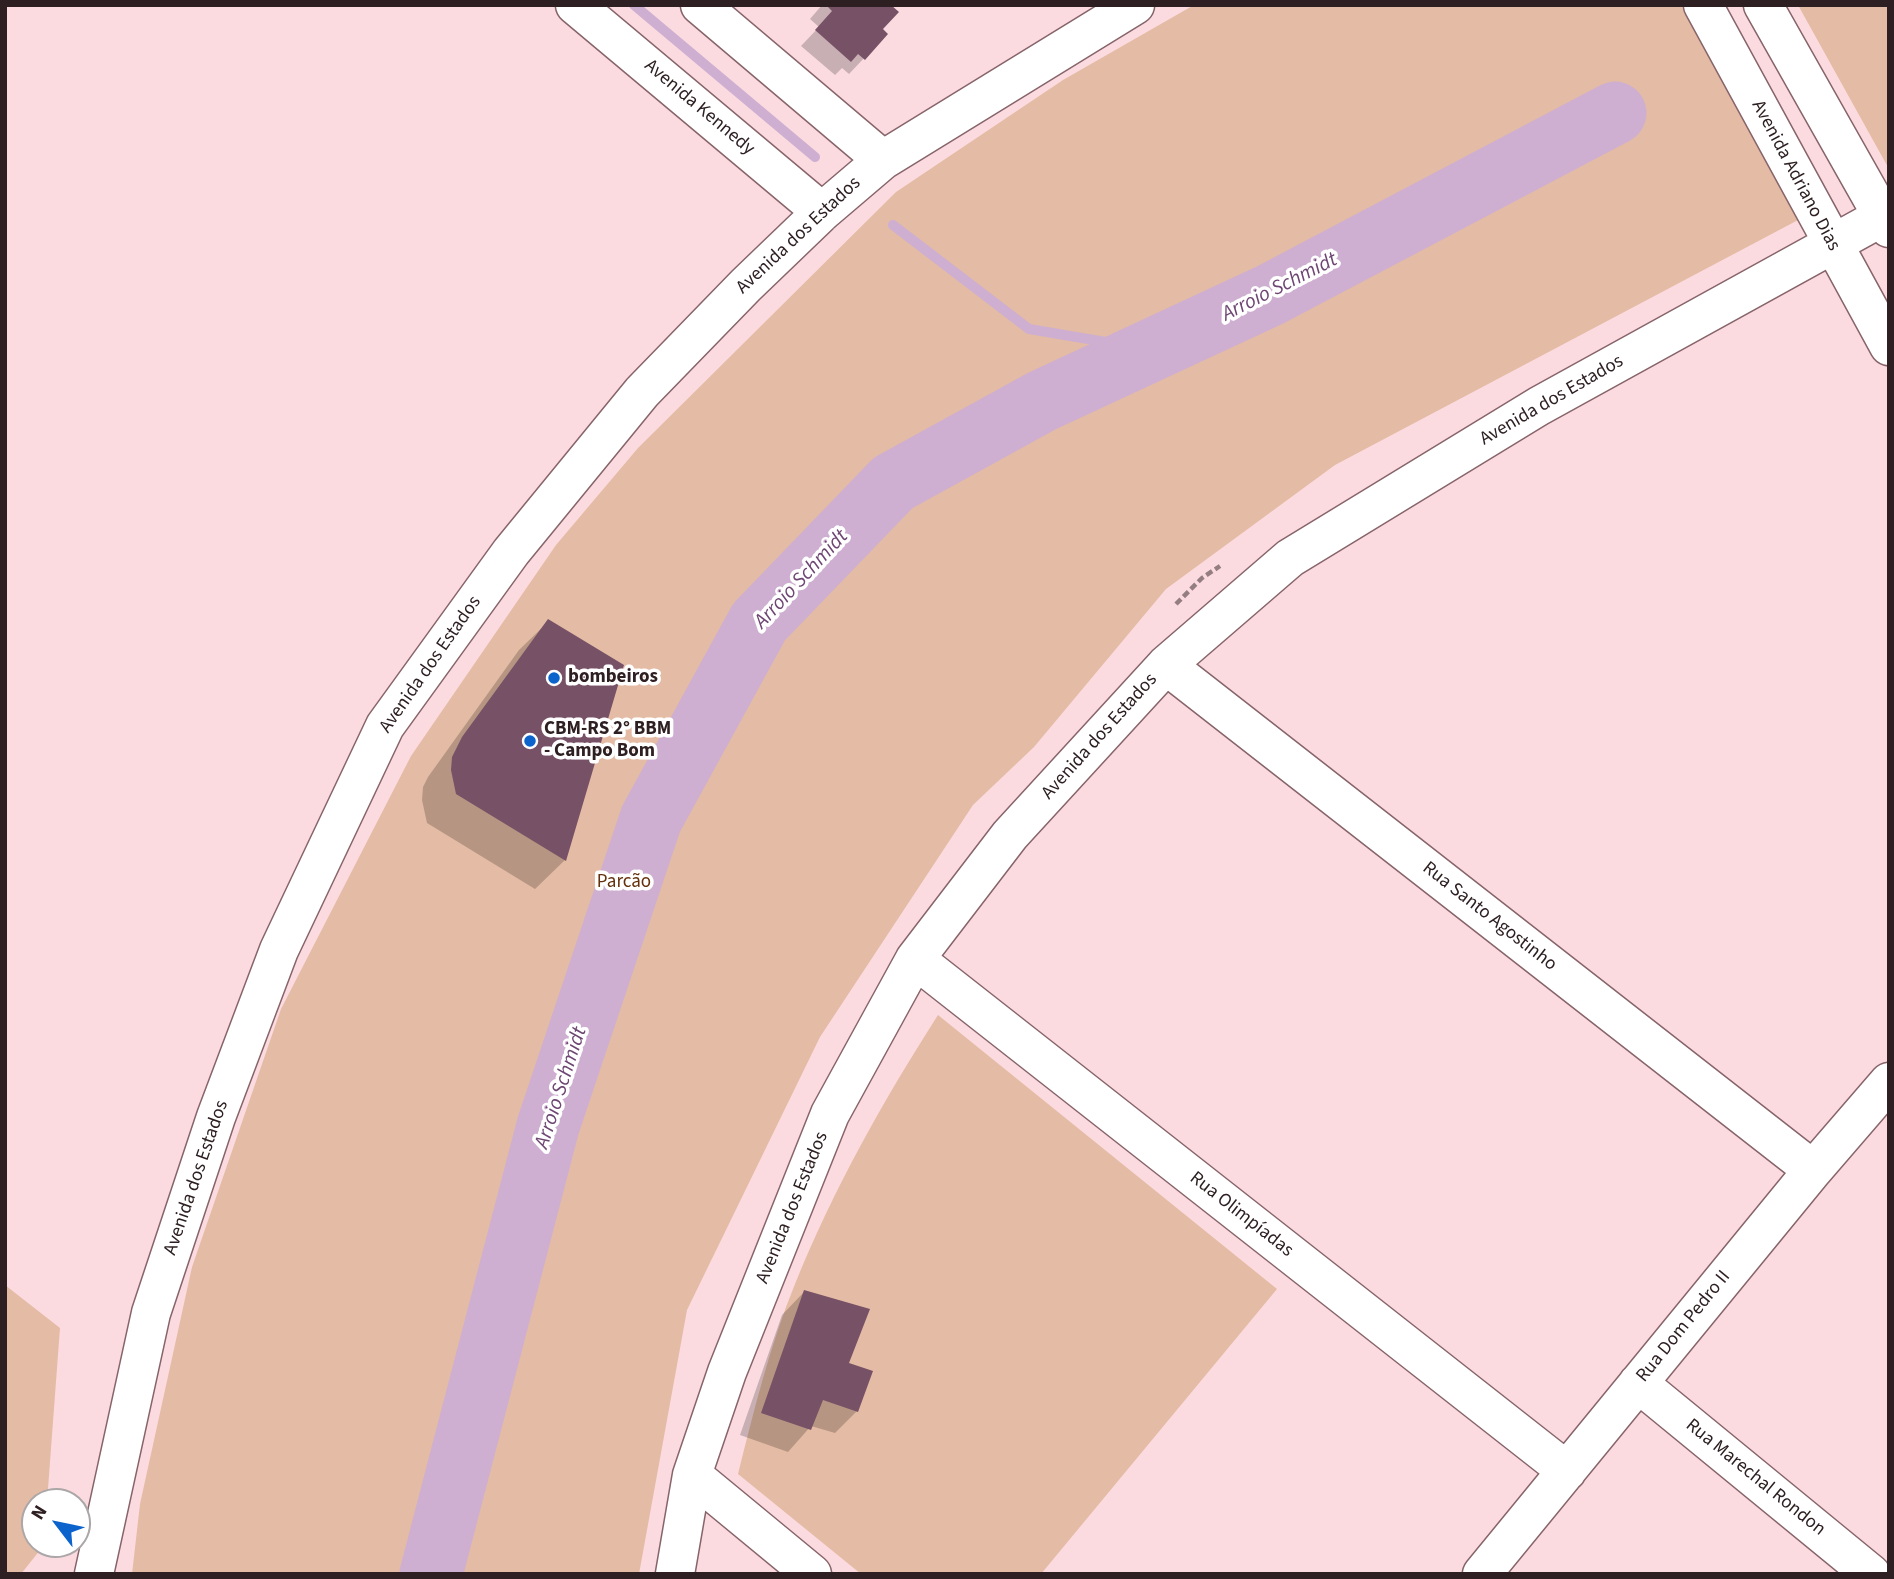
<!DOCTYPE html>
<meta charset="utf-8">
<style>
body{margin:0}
#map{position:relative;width:1894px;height:1579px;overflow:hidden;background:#fbdbe0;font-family:"Source Sans 3",sans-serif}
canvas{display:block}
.frame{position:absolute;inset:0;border:7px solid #2e2022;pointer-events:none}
.north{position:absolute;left:21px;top:1488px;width:70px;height:70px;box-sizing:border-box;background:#fff;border:2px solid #aba6a7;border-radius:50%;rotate:302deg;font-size:19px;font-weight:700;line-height:28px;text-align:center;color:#2e2022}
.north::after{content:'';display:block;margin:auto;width:24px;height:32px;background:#0d63cc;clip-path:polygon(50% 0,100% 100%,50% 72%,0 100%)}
</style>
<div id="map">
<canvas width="1894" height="1579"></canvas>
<div class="frame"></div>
<div class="north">N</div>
</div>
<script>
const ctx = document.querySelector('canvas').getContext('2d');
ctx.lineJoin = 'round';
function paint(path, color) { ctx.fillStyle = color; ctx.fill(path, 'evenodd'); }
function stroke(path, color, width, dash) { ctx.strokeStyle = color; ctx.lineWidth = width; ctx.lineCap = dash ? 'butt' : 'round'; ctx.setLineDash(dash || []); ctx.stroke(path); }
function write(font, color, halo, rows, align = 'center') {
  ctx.font = font + ' "Source Sans 3",sans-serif'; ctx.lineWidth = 7; ctx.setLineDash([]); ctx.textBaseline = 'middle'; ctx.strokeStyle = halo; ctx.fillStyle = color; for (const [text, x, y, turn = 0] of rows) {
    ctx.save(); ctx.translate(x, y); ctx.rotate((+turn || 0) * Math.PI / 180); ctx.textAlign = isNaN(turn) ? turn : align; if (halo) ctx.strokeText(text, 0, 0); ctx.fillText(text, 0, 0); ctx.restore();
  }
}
const green = new Path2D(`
 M1194 5H1681L1800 219 1335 465 1166 589 1034 747 973 805 820 1037 687 1310 639 1574H132L140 1504 192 1267 281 1009 411 756 556 545 638 448 896 192 1063 80Z
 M1798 5H1889V169Z
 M938 1015 1277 1289 1041 1574H861L738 1474C754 1410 770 1345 795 1284 833 1190 883 1101 938 1015Z
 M5 1285 60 1328 47 1502H35V1544L44 1545 21 1574H5Z`);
const shadow = new Path2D(`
 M822 5H889L880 29 886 35 849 74 842 68 835 75 801 46 819 27 810 19Z
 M549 621 565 860 535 889 427 823 422 800 423 787 428 777 519 650Z
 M804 1292 846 1364 857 1411 835 1433 811 1426 788 1452 740 1435 782 1315Z`);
const stream = new Path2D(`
 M634 5 815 157
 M893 225 1029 329 1153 350`);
const river = new Path2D(`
 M431 1574 548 1126 651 819 759 622 893 483 1042 401 1270 295 1615 113`);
const building = new Path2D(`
 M826 5H891L899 12 883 29 888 34 865 60 858 54 851 62 815 30 832 11Z
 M548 619 624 665 566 861 456 794 451 770 452 757 462 737Z
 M804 1290 870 1309 849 1363 873 1371 858 1412 823 1400 811 1430 761 1413Z`);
const path = new Path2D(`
 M1176 604 1202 578 1220 566`);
const minor = new Path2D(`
 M575 5 822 212
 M700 5 883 160
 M1703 5 1889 346
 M1763 5 1889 228
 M1166 665 1813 1170
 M915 959 1567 1471
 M1638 1383 1871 1574
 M692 1475 812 1574
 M94 1574 151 1313 216 1117 279 950 385 726 511 552 642 392 746 285 822 212 883 160 1135 5
 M675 1574 692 1475 727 1372 830 1114 915 959 1010 835 1166 665 1290 558 1539 406 1889 213
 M1482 1574 1813 1170 1889 1082`);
const markers = [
 [554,678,7,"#0d63cc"],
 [530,741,7,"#0d63cc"]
];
const streetNames = [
 ["Avenida Kennedy",699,108,40],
 ["Avenida Adriano Dias",1795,176,62],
 ["Avenida dos Estados",799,236,-43],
 ["Avenida dos Estados",1552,401,-30],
 ["Avenida dos Estados",431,665,-55],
 ["Avenida dos Estados",1100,737,-48],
 ["Rua Santo Agostinho",1489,917,38],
 ["Avenida dos Estados",197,1178,-71],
 ["Avenida dos Estados",793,1208,-68],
 ["Rua Olimpíadas",1241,1215,38],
 ["Rua Dom Pedro II",1684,1327,-51],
 ["Rua Marechal Rondon",1755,1478,39]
];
const poiNames = [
 ["bombeiros",568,678],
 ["CBM-RS 2° BBM",544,730],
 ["- Campo Bom",544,752]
];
const parkNames = [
 ["Parcão",624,883]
];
const waterNames = [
 ["Arroio Schmidt",1280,288,-27],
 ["Arroio Schmidt",802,580,-47],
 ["Arroio Schmidt",562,1088,-72]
];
paint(green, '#e4bba4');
paint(shadow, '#0003');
stroke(stream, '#ceafd1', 10);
stroke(river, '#ceafd1', 63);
paint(building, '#775166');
stroke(minor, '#86646a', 41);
stroke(path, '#957e82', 4.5, [7, 3.5]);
stroke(minor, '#fff', 38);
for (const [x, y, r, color] of markers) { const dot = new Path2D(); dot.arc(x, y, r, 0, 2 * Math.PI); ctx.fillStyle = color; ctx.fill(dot); stroke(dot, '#fff', 2.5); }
write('19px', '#2e2022', '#fff', streetNames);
write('bold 19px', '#2e2022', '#fff', poiNames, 'left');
write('19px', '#64300b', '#fff', parkNames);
write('italic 21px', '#6e4573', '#fff', waterNames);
</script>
